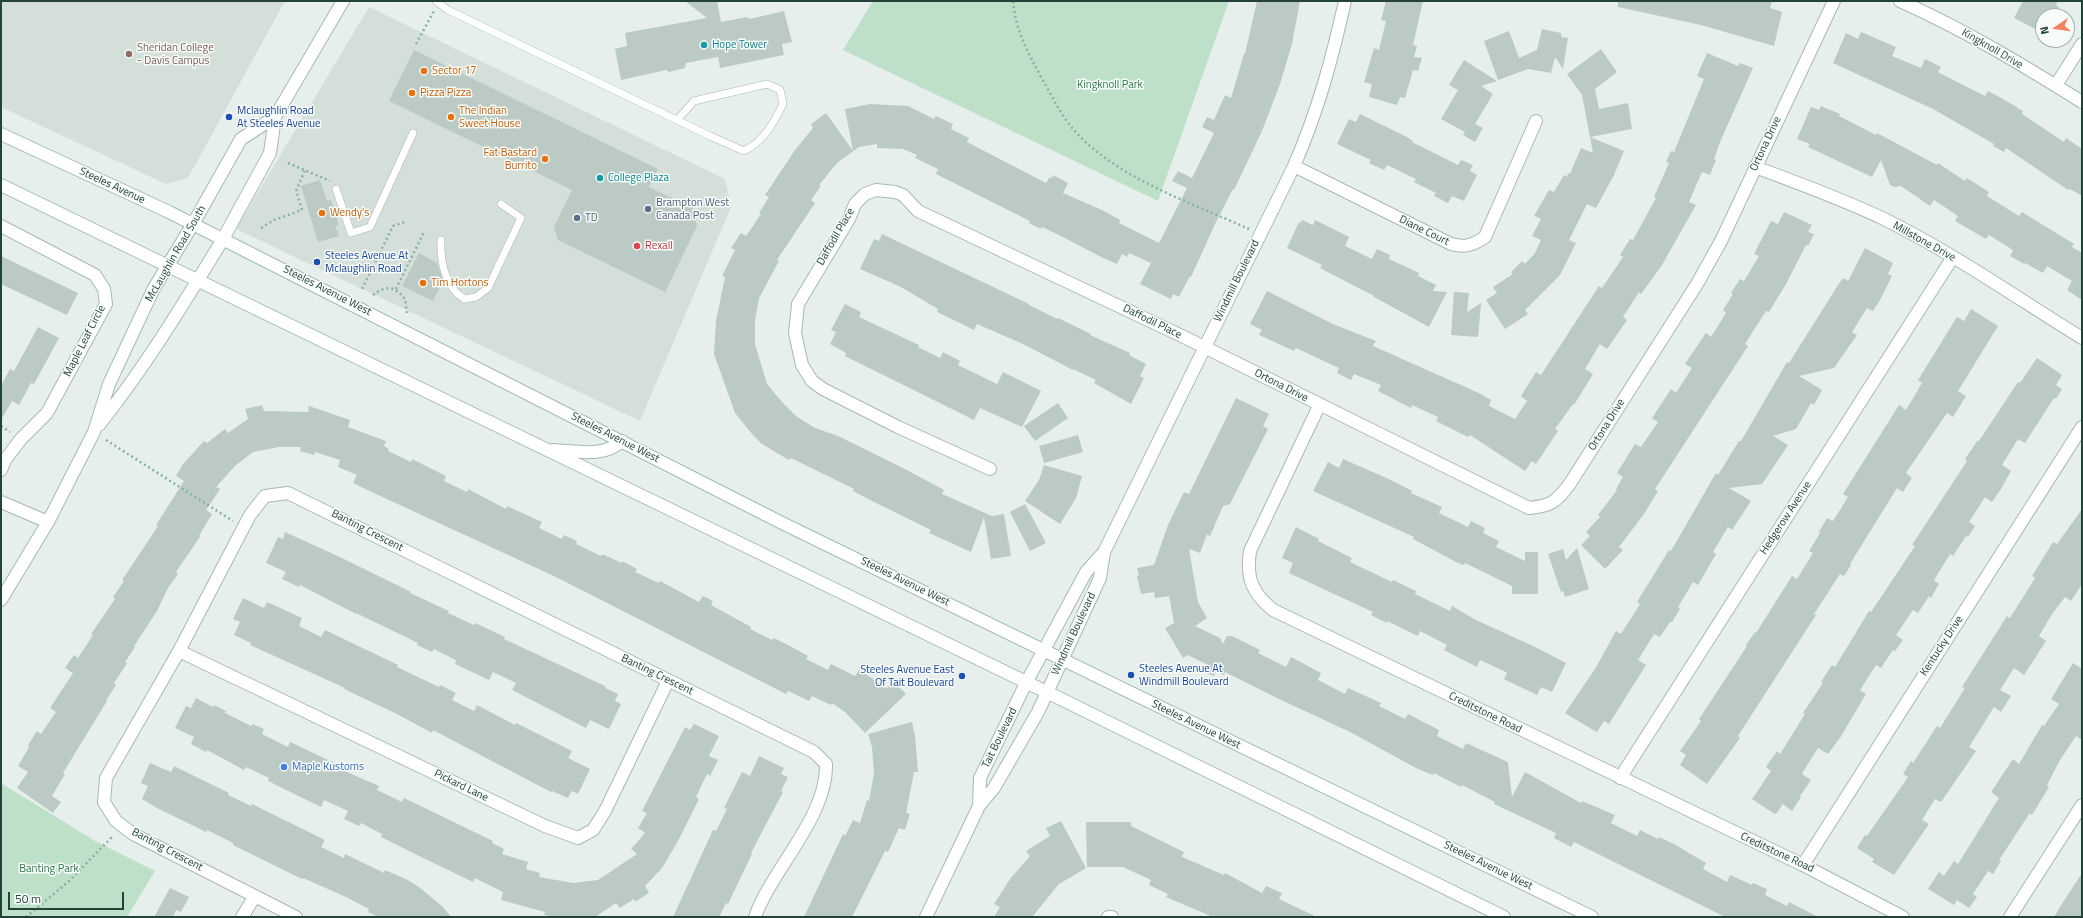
<!DOCTYPE html>
<style>
body{margin:0}
#map{position:relative;width:2083px;height:918px;overflow:hidden;background:#e6efeb;font-family:"Titillium Web",sans-serif}
canvas{display:block}
.frame{position:absolute;inset:0;border:2px solid #24423a;pointer-events:none}
.north{position:absolute;left:2035px;top:8px;width:40px;height:40px;box-sizing:border-box;background:#f7fbf9;border:1px solid #a3b1ad;border-radius:50%;rotate:257deg;font-size:11px;font-weight:700;line-height:16px;text-align:center;color:#24423a}
.north::after{content:'';display:block;margin:auto;width:14px;height:18px;background:#f4845f;clip-path:polygon(50% 0,100% 100%,50% 72%,0 100%)}
.scale{position:absolute;left:8px;top:892px;width:116px;height:18px;box-sizing:border-box;border:2px solid #24423a;border-top:0;padding-left:5px;font-size:12px;line-height:14px;white-space:nowrap;color:#24423a;-webkit-text-stroke:3px #f7fbf9;paint-order:stroke}
</style>
<div id="map">
<canvas width="2083" height="918"></canvas>
<div class="frame"></div>
<div class="north">N</div>
<div class="scale">50 m</div>
</div>
<script>
const ctx = document.querySelector('canvas').getContext('2d');
ctx.lineJoin = 'round';
function paint(path, color) { ctx.fillStyle = color; ctx.fill(path, 'evenodd'); }
function stroke(path, color, width, dash) { ctx.strokeStyle = color; ctx.lineWidth = width; ctx.lineCap = dash ? 'butt' : 'round'; ctx.setLineDash(dash || []); ctx.stroke(path); }
function write(font, color, halo, rows, align = 'center') {
  ctx.font = font + ' "Titillium Web",sans-serif'; ctx.lineWidth = 3; ctx.setLineDash([]); ctx.textBaseline = 'middle'; ctx.strokeStyle = halo; ctx.fillStyle = color; for (const [text, x, y, turn = 0] of rows) {
    ctx.save(); ctx.translate(x, y); ctx.rotate((+turn || 0) * Math.PI / 180); ctx.textAlign = isNaN(turn) ? turn : align; if (halo) ctx.strokeText(text, 0, 0); ctx.fillText(text, 0, 0); ctx.restore();
  }
}
const built = new Path2D(`
 M1 1H285L188 178 166 184 1 107Z
 M369 7 725 179 731 207 640 421 236 229Z`);
const green = new Path2D(`
 M873 1H1229L1158 201 843 50Z
 M1 783 95 841 155 871 127 917H1Z`);
const building = new Path2D(`
 M685 1H717L721 22 747 17 750 19 784 11 792 42 782 44 784 55 720 68 718 57 686 63 685 68 669 72 666 70 621 80 615 49 627 46 625 33 707 18Z
 M1257 1H1300L1292 44 1280 84 1262 131 1234 190 1233 189 1215 224 1191 277 1190 276 1179 297 1173 294 1171 299 1140 284 1151 263 1129 253 1127 257 1122 254 1117 264 1103 258 1061 236 1042 227 1041 229 1029 223 1030 221 936 174 938 169 915 158 917 155 903 149 877 148V144L859 147 837 163 819 185 821 186 811 200 815 203 777 260 779 261 759 298 755 320V344L767 384 782 402 796 416 815 428 838 436 905 469 944 490 942 494 992 516 1004 514 1011 556 991 559 984 517 971 552 929 533 931 530 874 502 853 491 854 489 791 458 789 460 762 444 752 434 735 413 714 354 716 321 725 277 722 276 735 250 731 248 741 233 746 236 761 214 759 213 769 197 765 195 795 150 813 128 811 124 826 113 853 151 845 109 870 104 908 106 934 119 936 116 953 124 951 129 969 138 967 142 1046 183 1050 177 1052 178 1053 175 1068 183 1063 193 1104 211 1120 220 1119 223 1159 243 1187 188 1172 181 1178 171 1192 178 1214 133 1202 127 1207 117 1214 120 1225 95 1231 98 1244 54H1245Z
 M1386 1H1423L1413 45 1417 46 1414 57 1422 58 1418 71 1413 70 1405 98 1400 97 1397 105 1369 97 1372 84 1364 82 1374 48 1379 50 1386 21 1381 20Z
 M1618 1H1772L1770 8 1782 12 1774 46 1701 25 1618 7Z
 M2023 1H2058L2056 5 2059 7 2054 16H2043V33L2014 18Z
 M1542 29 1561 33V37L1568 38 1563 69 1555 57 1551 73 1528 69 1498 80 1484 41 1509 31 1519 58 1537 50Z
 M1861 32 1896 47 1892 56 1921 68 1925 59 1941 67 1938 72 1959 83 1985 96 1988 91 2003 99 2023 111 2022 114 2064 142 2066 138 2082 149V196L2070 189 2068 190 2006 148 2004 152 1993 146 1994 144 1933 109 1833 63 1846 33 1858 39Z
 M1601 49 1617 72 1595 89 1599 109 1628 103 1632 129 1590 137 1624 151 1614 175 1596 208 1587 204 1569 240 1576 243 1560 275 1525 310 1528 314 1505 329 1486 300 1497 293 1493 287 1513 274 1511 272 1522 261 1525 264 1535 253 1541 240 1532 236 1541 219 1534 216 1549 190 1554 192 1564 175 1567 177 1568 173 1570 174 1581 148 1593 153 1582 95 1567 74Z
 M414 50 658 169 649 187 692 208 697 226 665 292 558 240 554 227 572 190 389 101Z
 M1707 53 1738 66 1740 63 1753 68 1720 142 1714 159 1716 160 1710 175 1702 172 1689 202 1696 205 1662 265 1641 294 1639 292 1623 317 1627 320 1607 349 1600 344 1585 369 1593 374 1574 405 1573 404 1555 429 1558 431 1536 464 1532 461 1525 471 1470 435 1468 437 1436 421 1438 417 1412 405 1411 408 1378 391 1381 385 1354 374 1351 380 1337 373 1339 368 1296 348 1294 351 1259 335 1262 330 1250 324 1267 291 1333 324 1376 341 1373 346 1481 394 1491 400 1489 406 1515 419 1527 401 1521 396 1536 372 1541 375 1599 286 1602 288 1623 257 1620 255 1630 239 1633 240 1656 198 1654 197 1669 163 1666 162 1671 151 1674 152 1704 79 1697 76Z
 M1464 60 1497 81 1481 86 1493 94 1475 124 1483 128 1475 142 1463 135 1465 132 1441 119 1458 90 1449 85Z
 M1821 106 1840 114 1839 116 1876 135 1877 133 1937 165 1938 163 1965 181 1967 178 1989 192 1987 196 2019 216 2022 212 2074 244 2072 247 2082 253V300L2067 290 2072 281 2047 266 2043 273 2025 263 2024 264 2010 256 2013 250 1989 235 1986 239 1955 221 1958 216 1934 200 1930 206 1901 186 1894 187 1890 185 1881 160 1872 177 1808 147 1810 144 1797 139 1811 107 1819 110Z
 M1360 114 1407 137 1413 141 1412 142 1458 165 1461 160 1473 165 1470 171 1477 175 1464 201 1452 196 1448 203 1434 196 1436 193 1414 182 1416 179 1387 165 1384 170 1369 163 1371 160 1337 144 1349 119 1356 122Z
 M320 180 327 201 331 200 339 225 335 226 339 236 318 242 301 186Z
 M1784 212 1812 225 1808 232 1814 234 1808 246 1806 245 1786 284 1769 312 1766 311 1745 344 1748 346 1655 489 1658 491 1644 514 1619 547 1623 550 1605 569 1581 545 1590 536 1586 532 1600 517 1598 515 1617 490 1616 489 1623 477 1617 473 1625 460 1635 444 1641 447 1658 422 1652 418 1671 389 1676 393 1692 368 1685 364 1706 333 1711 337 1726 313 1723 310 1733 294 1731 293 1740 279 1744 281 1759 256 1754 254 1771 221 1778 224Z
 M1302 220 1313 225 1315 220 1349 237 1345 246 1372 259 1377 249 1390 255 1389 259 1419 273 1418 276 1436 285 1433 291 1447 292 1429 327 1374 297V296L1320 268 1322 265 1287 248 1299 222 1300 223Z
 M882 234 1029 304V305L1057 319 1058 318 1091 334 1090 335 1130 353 1129 355 1146 364 1140 376 1144 378 1131 404 1094 383 1096 380 1073 369V370L1023 344 977 324 974 330 958 322 937 312 938 309 901 287 860 269 874 239 879 241Z
 M1865 248 1893 263 1888 274 1892 276 1880 300 1873 311 1867 308 1852 332 1857 335 1834 368 1799 376 1822 390 1814 405 1811 403 1796 429 1773 436 1788 445 1762 484 1729 488 1751 501 1732 530 1728 527 1713 552 1716 554 1705 573 1698 585 1693 582 1678 607 1680 609 1672 622H1670L1660 637 1654 634 1638 660 1646 665 1609 724 1604 721 1597 732 1593 730 1565 713 1595 669 1616 631 1621 634 1640 604 1637 602 1669 550 1671 551 1716 473 1718 475 1739 441H1741L1787 362 1789 363 1838 285 1843 278 1848 281Z
 M419 253 437 263 443 281 433 301 402 286Z
 M1 256 78 293 67 315 1 284Z
 M1454 292 1469 293 1467 312 1481 303 1478 337 1451 335Z
 M845 304 861 312 859 317 919 345 918 347 940 358 943 352 960 361 958 365 997 384 1003 372 1041 391 1022 427 980 408 974 420 845 356 846 353 830 344 836 332 831 330Z
 M1971 309 1998 326 1958 391 1966 396 1953 417 1947 413 1906 473 1912 478 1903 492 1897 488 1850 564 1851 565 1844 576 1840 574 1814 614 1816 615 1738 736 1740 738 1707 784 1680 765 1686 755 1680 751 1701 721 1699 719 1747 646 1746 645 1755 632 1756 633 1792 576 1797 579 1813 553 1809 551 1820 533 1819 532 1827 518 1833 521 1848 497 1843 494 1899 405 1906 410 1922 383 1918 380 1957 317 1964 321Z
 M38 327 59 338 34 384 31 383 19 405 12 401 1 420V386L10 369 14 371Z
 M2037 358 2062 375 2056 385 2062 389 2056 399 2054 398 2025 443 2018 439 2002 465 2011 471 2001 489 1992 502 1985 497 1969 522 1975 526 1968 537 1966 536 1953 556 1950 554 1934 580 1939 584 1931 598 1929 596 1918 613 1913 610 1896 635 1903 640 1895 651 1893 650 1881 668 1876 665 1860 690 1866 694 1840 738 1828 754 1818 748 1804 770 1802 774 1811 780 1800 796 1801 797 1792 811 1783 804 1776 814 1773 813 1752 799 1771 771 1766 767 1777 751 1780 754 1805 714 1803 713 1823 683 1821 682 1832 665 1835 667 1869 611 1871 612 1915 546 1912 545 1967 461 1965 459 1978 440 1979 441 2018 382 2020 383Z
 M1236 398 1269 414 1263 426 1268 429 1230 504 1223 506 1210 536 1207 534 1200 553 1189 549 1198 602 1207 618 1195 626 1220 638 1223 644 1227 636H1232L1260 650 1258 653 1286 667 1291 657 1321 673 1318 680 1345 694 1348 688 1381 703 1379 706 1405 719 1408 714 1439 730 1437 736 1463 749 1466 743 1508 762 1512 797 1525 772 1581 803 1582 801 1615 815 1611 823 1637 836 1640 830 1658 839 1659 837 1674 844 1706 863 1703 869 1727 882 1730 875 1752 885 1753 883 1767 889 1765 895 1787 906 1789 902 1818 917H1725L1574 842 1571 847 1554 838 1556 833 1494 804 1495 802 1462 785 1461 787 1434 773 1433 775 1416 768 1352 733 1277 698 1225 672 1224 675 1216 671 1214 676 1203 671 1206 664 1188 655 1183 658 1165 628 1174 623 1169 596 1155 598 1154 592 1141 594 1137 576 1139 575 1137 568 1154 565 1168 525 1184 492 1189 494Z
 M1058 403 1068 418 1035 441 1024 426Z
 M262 405 264 411 308 412 309 406 350 420 348 427 386 441 384 446 389 449 388 451 411 462 412 459 446 476 444 481 467 492 468 489 506 509 507 506 542 522 539 528 562 539 564 535 577 541 576 544 601 556 602 554 622 563V561L637 569 635 572 659 583 660 581 699 602 703 596 713 601 711 605 751 627 750 629 772 640 774 638 788 645 808 656 806 659 828 670 831 664 855 676 859 670 887 688 894 682 906 694 865 733 845 712 832 703 831 705 812 696 809 701 788 691 786 694 556 577 376 494 353 483 357 475 338 467 340 460 315 452 314 455 300 451 301 447H279L253 452 235 466 216 487 220 489 206 510 212 514 199 536 200 537 176 572 178 574 168 588 157 611 134 646 135 647 125 662 127 663 114 683 116 685 106 700 107 701 63 773 65 774 52 796 61 802 53 813 17 788 28 772 18 766 29 747 28 745 37 731 41 734 56 712 50 708 73 673 65 668 74 655 78 658 93 635 91 634 115 599 113 597 124 581 122 580 158 526 156 525 184 481 176 476 183 464 204 441 207 443 225 429 228 433 248 419 245 409Z
 M1078 435 1083 452 1044 463 1039 446Z
 M1343 459 1391 480 1412 491 1411 493 1442 507 1439 513 1468 527 1471 521 1485 528 1483 533 1499 541 1496 547 1525 561V552H1538V594H1512V586L1465 563 1464 565 1456 562 1413 539 1414 537 1313 491 1328 462 1339 468Z
 M1044 465 1082 476 1076 498 1060 524 1025 501 1039 480Z
 M1025 504 1046 543 1030 551 1010 512Z
 M2082 509V584L2071 601 2065 597 2052 614 2039 636 2046 641 2024 675 2014 668 2000 690 2011 696 2001 712 1994 707 1969 747 1976 751 1941 802 1935 799 1922 820 1929 824 1894 875 1872 862 1874 859 1857 848 1865 835 1867 836 1908 777 1903 774 1911 761 1913 763 1937 726 1940 728 1965 688 1962 687 2007 616 2010 618 2035 578 2032 576 2053 542 2057 544Z
 M1296 527 1319 539 1318 541 1352 558 1350 562 1392 582 1393 580 1416 591 1415 594 1450 611 1452 606 1476 620 1535 647 1566 663 1552 692 1541 687 1537 695 1504 679 1507 673 1504 671 1480 660 1477 667 1444 650 1447 645 1420 631 1418 636 1387 621V623L1371 615 1373 612 1289 573 1293 563 1282 558Z
 M285 532 342 558 411 592 410 593 449 611 448 613 474 625 475 623 505 637 504 639 605 686V688L618 694 615 701 621 704 609 729 590 720 586 728 512 690 516 683 493 672 489 680 455 664 456 660 434 649 432 652 417 645 418 643 356 613V614L300 585 299 587 282 579 286 572 266 563 278 537 283 539Z
 M1577 548 1589 589 1565 597 1563 591 1561 592 1548 554 1563 549 1566 560Z
 M243 598 264 608 267 602 287 611 302 618 299 626 321 637 325 630 398 665 397 667 439 687 440 685 456 693 452 700 474 711 477 705 515 725 516 723 572 751 568 758 590 769 578 794 572 791 568 798 552 791 551 792 433 730 432 733 397 714 344 689 345 688 250 645 251 643 234 635 240 622 233 619Z
 M2073 663 2082 669V740L2076 736 2060 760 2047 785 2049 787 2032 815 2030 813 1999 860 2001 861 1993 874 1988 871 1973 894 1977 897 1969 908 1957 900 1954 905 1928 889 1939 872 1944 876 1954 861 1958 864 1999 798 1991 792 2013 759 2019 764 2042 725 2044 726 2059 704 2051 699Z
 M196 698 213 707 214 705 226 711 225 713 251 726 253 724 264 729 262 734 288 747 290 742 341 766 340 769 379 786 377 790 402 802 404 798 493 841 492 843 504 849 502 854 528 862 526 869 540 873 539 877 573 883 598 880 637 854 631 849 645 833 638 828 647 813 642 811 685 727 690 730 694 724 719 736 709 756 718 760 710 776 707 774 696 797 699 799 678 841 662 868 645 886 649 893 635 902 634 899 620 908 616 903 595 917H555L544 915 545 912 501 900 503 892 475 878 473 882 419 856 381 837 382 834 361 823 359 826 344 819 348 811 324 800 321 807 268 781 269 778 246 767 244 770 207 750 206 752 191 744 194 737 175 728 186 706 191 708Z
 M912 722 915 736 918 772H914L906 813 910 814 905 830 899 828 888 852 885 851 852 917H804L843 834 845 836 853 820 860 823 867 800 869 801 874 773 872 747 868 734Z
 M759 756 784 768 781 774 788 777 781 791 783 792 751 853 752 854 728 904 726 903 719 917H673L713 830 716 831 727 809 724 808 742 772 750 776Z
 M150 763 171 772 174 766 229 793 228 795 251 806 252 804 325 840 321 847 344 858 345 854 384 873 385 870 406 879 419 887 443 907 451 917H378L368 912 369 909 346 897 303 878 302 879 233 845V843L207 830 206 832 157 808 142 799 148 786 141 783Z
 M1061 821 1086 868 1059 884 1032 917H994L1000 907 994 904 1010 879 1030 856 1026 851 1050 836 1046 828Z
 M1086 822H1131V826L1184 852 1182 857 1224 875 1225 873 1262 893 1266 886 1282 893 1279 899 1317 917H1213L1166 897 1168 894 1149 885 1151 880 1123 867H1087Z
 M2082 873V917H2054L2060 907Z
 M170 888 189 897 181 912 176 910 173 917H154Z`);
const path = new Path2D(`
 M1013 1C1016 32 1027 50 1041 77 1049 90 1055 104 1064 117 1101 173 1190 202 1249 229
 M416 44 434 11
 M288 163 330 181
 M261 228 274 220 302 210 296 191 305 170
 M362 289 393 226 405 222
 M396 289 424 232
 M373 295C386 285 395 286 405 299L407 313
 M1 426 10 432
 M106 440 233 521
 M26 917 68 882 113 836`);
const service = new Path2D(`
 M436 1 448 10 710 136 744 151C765 140 773 124 783 104L780 90 767 84 694 101 677 120
 M336 189 351 233 370 227 413 133
 M441 240C440 260 445 289 465 299L476 297 488 288 521 218 501 204`);
const minor = new Path2D(`
 M1900 1C1963 29 2023 65 2082 102
 M2056 85 2082 44
 M1294 166 1451 244C1465 248 1473 245 1485 237L1536 121
 M1755 167C1798 183 1842 199 1884 219 1953 253 2017 298 2082 338
 M1 226 95 275 104 289 106 304 47 413 21 439 5 460 1 470
 M1319 406 1250 551C1246 578 1252 593 1273 610L1803 865 1903 917
 M990 469 898 427 823 389 812 381 802 365 795 333 798 304 849 219 855 204 865 194 876 190 895 192 903 195 918 211 1184 337 1529 508C1551 506 1556 502 1569 485L1697 284 1721 241 1834 1
 M1 502 48 522
 M179 651 545 826 578 838 593 830 605 811 668 681
 M1620 778 1953 257
 M979 806 980 778 1026 683 1086 572 1104 552 1294 166C1318 111 1332 59 1345 1
 M1803 865 2082 427
 M242 917 255 896
 M296 917 133 834 116 821 104 802 106 778 179 651 250 515 265 496 288 493 814 752 826 764C828 816 772 869 755 917
 M926 917 979 806 994 788 1038 712 1100 578 1104 552
 M1108 917H1112
 M2010 917 2082 805`);
const tertiary = new Path2D(`
 M193 224 241 139 275 117
 M223 239 270 153 275 117 343 1`);
const secondary = new Path2D(`
 M1 134 169 212 784 524 1592 917
 M1 185 1061 699 1504 917
 M99 425C146 366 184 303 223 239
 M553 450C577 451 603 458 622 441
 M1 600 48 522 94 432 109 384 154 288 193 224`);
const markers = [
 [704,45,4,"#0f9aa8"],
 [129,54,4,"#8d6e63"],
 [424,71,4,"#e8710a"],
 [412,93,4,"#e8710a"],
 [229,117,4,"#1a4fb4"],
 [451,117,4,"#e8710a"],
 [545,159,4,"#e8710a"],
 [600,178,4,"#0f9aa8"],
 [648,209,4,"#5c6f8a"],
 [322,213,4,"#e8710a"],
 [577,218,4,"#5c6f8a"],
 [637,246,4,"#e0444e"],
 [317,262,4,"#1a4fb4"],
 [423,283,4,"#e8710a"],
 [1131,675,4,"#1a4fb4"],
 [962,676,4,"#1a4fb4"],
 [284,767,4,"#3f7fe0"]
];
const cultureNames = [
 ["Hope Tower",712,45],
 ["College Plaza",608,178]
];
const educationNames = [
 ["Sheridan College",137,48],
 ["- Davis Campus",137,61]
];
const streetNames = [
 ["Kingknoll Drive",1992,49,30],
 ["Ortona Drive",1766,144,-65],
 ["Steeles Avenue",112,186,25],
 ["Diane Court",1424,231,26],
 ["Daffodil Place",836,237,-60],
 ["Millstone Drive",1924,242,29],
 ["McLaughlin Road South",176,254,-60],
 ["Windmill Boulevard",1237,281,-64],
 ["Steeles Avenue West",327,291,27],
 ["Daffodil Place",1152,322,26],
 ["Maple Leaf Circle",85,341,-63],
 ["Ortona Drive",1281,386,27],
 ["Ortona Drive",1607,425,-58],
 ["Steeles Avenue West",615,438,27],
 ["Hedgerow Avenue",1786,518,-57],
 ["Banting Crescent",367,531,27],
 ["Steeles Avenue West",905,582,26],
 ["Windmill Boulevard",1074,634,-65],
 ["Kentucky Drive",1942,646,-57],
 ["Banting Crescent",657,675,26],
 ["Creditstone Road",1485,713,26],
 ["Steeles Avenue West",1196,725,26],
 ["Tait Boulevard",1000,738,-64],
 ["Pickard Lane",461,786,26],
 ["Banting Crescent",167,850,28],
 ["Creditstone Road",1777,853,25],
 ["Steeles Avenue West",1488,866,26]
];
const foodNames = [
 ["Sector 17",432,71],
 ["Pizza Pizza",420,93],
 ["The Indian",459,111],
 ["Sweet House",459,124],
 ["Fat Bastard",537,153,"right"],
 ["Burrito",537,166,"right"],
 ["Wendy's",330,213],
 ["Tim Hortons",431,283]
];
const parkNames = [
 ["Kingknoll Park",1110,85],
 ["Banting Park",49,869]
];
const transitNames = [
 ["Mclaughlin Road",237,111],
 ["At Steeles Avenue",237,124],
 ["Steeles Avenue At",325,256],
 ["Mclaughlin Road",325,269],
 ["Steeles Avenue At",1139,669],
 ["Windmill Boulevard",1139,682],
 ["Steeles Avenue East",954,670,"right"],
 ["Of Tait Boulevard",954,683,"right"]
];
const serviceNames = [
 ["Brampton West",656,203],
 ["Canada Post",656,216],
 ["TD",585,218]
];
const healthNames = [
 ["Rexall",645,246]
];
const shopNames = [
 ["Maple Kustoms",292,767]
];
paint(built, '#d4dfda');
paint(green, '#bfe0c8');
paint(building, '#bbcac4');
stroke(service, '#a8b8b2', 8);
stroke(minor, '#a8b8b2', 14);
stroke(tertiary, '#a8b8b2', 14);
stroke(secondary, '#a4bbb3', 14);
stroke(path, '#86b3a5', 2.5, [2, 3]);
stroke(service, '#fff', 7);
stroke(minor, '#fff', 12);
stroke(tertiary, '#fff', 12);
stroke(secondary, '#fff', 12);
for (const [x, y, r, color] of markers) { const dot = new Path2D(); dot.arc(x, y, r, 0, 2 * Math.PI); ctx.fillStyle = color; ctx.fill(dot); stroke(dot, '#f7fbf9', 1.5); }
write('11px', '#0d838f', '#f7fbf9', cultureNames, 'left');
write('11px', '#785e54', '#f7fbf9', educationNames, 'left');
write('11px', '#24423a', '#f7fbf9', streetNames);
write('11px', '#c56008', '#f7fbf9', foodNames, 'left');
write('11px', '#2d7a4b', '#f7fbf9', parkNames);
write('11px', '#164399', '#f7fbf9', transitNames, 'left');
write('11px', '#4e5e75', '#f7fbf9', serviceNames, 'left');
write('11px', '#be3a42', '#f7fbf9', healthNames, 'left');
write('11px', '#366cbe', '#f7fbf9', shopNames, 'left');
</script>
